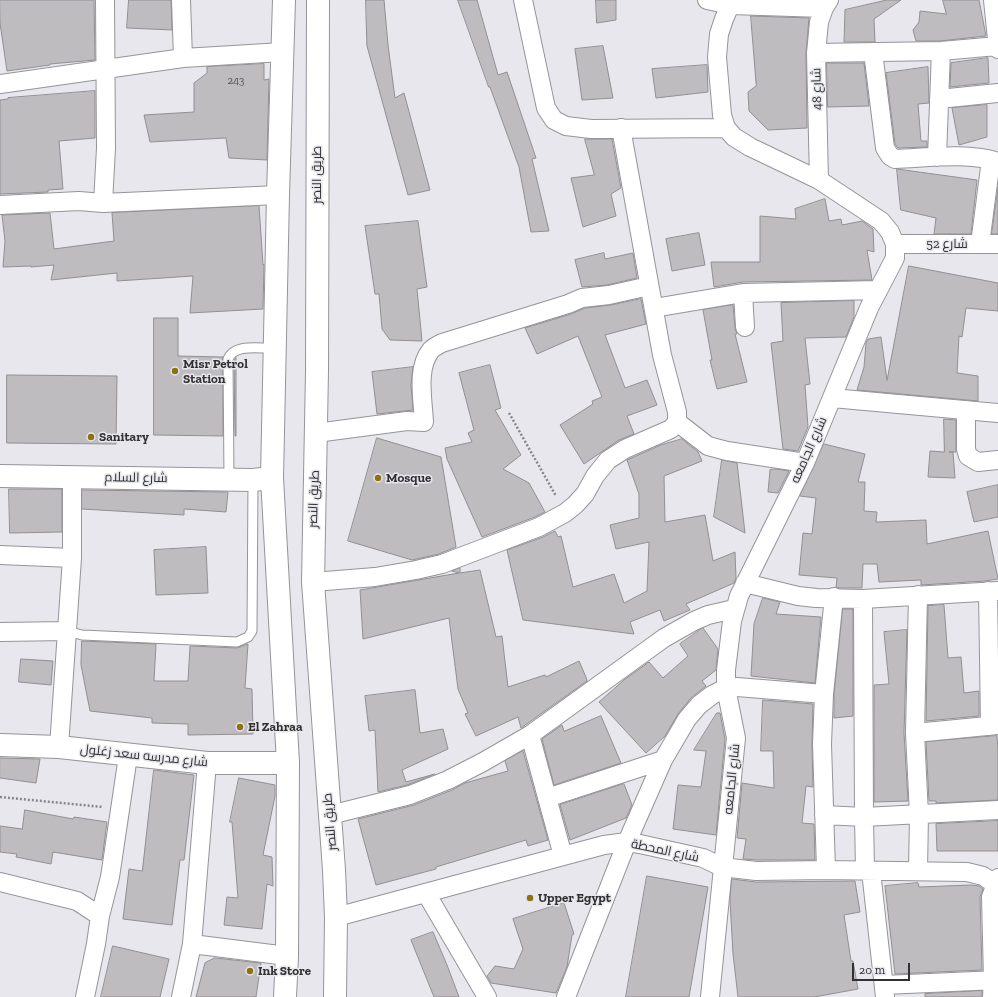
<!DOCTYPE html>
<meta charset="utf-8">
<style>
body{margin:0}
#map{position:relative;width:998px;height:997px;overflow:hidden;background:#e7e7ed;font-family:"Zilla Slab",serif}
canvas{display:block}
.scale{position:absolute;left:852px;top:963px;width:58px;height:18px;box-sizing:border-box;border:2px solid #313133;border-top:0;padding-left:5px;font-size:12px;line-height:14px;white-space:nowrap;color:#313133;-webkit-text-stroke:3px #e7e7ed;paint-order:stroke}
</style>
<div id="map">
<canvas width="998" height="997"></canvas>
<div class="scale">20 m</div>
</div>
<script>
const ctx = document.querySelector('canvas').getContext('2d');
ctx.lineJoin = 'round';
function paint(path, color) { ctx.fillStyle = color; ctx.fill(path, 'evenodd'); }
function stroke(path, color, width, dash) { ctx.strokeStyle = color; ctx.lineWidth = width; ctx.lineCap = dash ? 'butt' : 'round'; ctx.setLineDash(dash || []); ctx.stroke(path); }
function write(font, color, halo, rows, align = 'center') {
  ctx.font = font + ' "Zilla Slab",Cairo,serif'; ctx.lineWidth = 3; ctx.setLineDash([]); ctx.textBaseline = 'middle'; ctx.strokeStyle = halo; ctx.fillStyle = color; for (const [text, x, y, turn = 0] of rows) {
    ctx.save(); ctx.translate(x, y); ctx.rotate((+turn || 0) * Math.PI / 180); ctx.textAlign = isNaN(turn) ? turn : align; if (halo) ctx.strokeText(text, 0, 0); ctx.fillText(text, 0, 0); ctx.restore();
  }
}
const building = new Path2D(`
 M0 0H94L95 60 50 64V65L7 71 0 23Z
 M129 0H171L172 30 127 28Z
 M366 0H384L388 45 395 98 404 93 430 190 408 195 367 46Z
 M458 0H477L498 75 507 72 536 158 532 159 549 231 531 232 519 167 490 87H489Z
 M596 0H616V20L597 23Z
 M887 0H901L874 19 875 42H844L845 10Z
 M943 0H979L986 36 940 41H916L913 30 919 22 920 11 946 14Z
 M751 16 809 18 806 53 807 128 768 130 749 111 748 92 756 86Z
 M603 46 613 98 582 100 575 49Z
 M988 58 989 83 950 87 951 63Z
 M827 63H864L869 106 828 107Z
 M264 64V80L269 79 267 160 229 158 226 138 150 142 144 115 194 112V83L207 73V67Z
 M707 65 708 92 656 98 652 69Z
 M928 67 929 103 918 104 921 141H927V147L898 148 895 144 886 73Z
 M95 91V138L59 141 63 189 48 190V192L0 194V100L8 99V98Z
 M987 105V137L959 145 952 108Z
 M585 139H612L621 188 611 194 616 216 583 227 571 178 594 175Z
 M897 169 977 180 971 234H934L936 218 901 210Z
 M998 187V234H992Z
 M825 199 829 221 841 219 842 225 862 221 873 229 874 252 867 250 872 280 743 282 714 287 711 262H760V216L796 219 795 209Z
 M259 206 263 265 264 264 263 309 190 313 193 276 117 281V273L51 280 54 265 31 267V266L3 267 5 241 2 215 50 213 54 249 114 241 112 213Z
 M418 221 427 287 417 289 422 341 390 340 382 329 379 294H375L365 226Z
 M699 233 705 265 672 271 666 239Z
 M604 253 605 259 633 253 637 278 607 285 582 287 575 260Z
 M909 266 998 283V311L966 308 962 337 959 336 957 373 978 376V401L857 390 864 367 866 343 868 339 881 337 887 380Z
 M641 299 646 324 605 335 625 388 647 380 657 405 627 416 634 434 619 440 584 464 560 425 593 404 592 401 602 397 578 336 537 354 525 328 571 314 585 308 611 305Z
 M854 301V317L846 337 805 338 810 384 805 385 808 427 798 451 783 449 771 343 783 341 781 303Z
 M733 305 735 328 737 334H735L747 382 717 389 710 360H712L703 310Z
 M154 318H178V356L223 357V436L154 435Z
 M236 358V436H235L234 361Z
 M490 365 501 408 495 410 521 455 503 469 529 483 545 512 535 517 482 537 447 459 445 448 472 442 468 433 474 430 459 373Z
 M413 367 411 385 413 410 377 414 372 372Z
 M7 375 117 376 116 444 7 443Z
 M944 419 956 420V452H949H953L955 478 928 477 930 451 944 452Z
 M377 438 441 457 456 547 439 554 412 560 348 541Z
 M682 439 698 452 702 461 664 476 665 522 705 515 713 561 735 552 736 578 734 583 686 604 690 610 664 621 660 610 630 622 634 634 523 620 507 550 543 537 555 531 558 537 561 536 573 587 614 574 624 603 647 591 649 542 616 549 610 525 639 518V494L627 460 661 445Z
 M824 444 865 454 858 482H865L864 511 877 512 876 522 926 520 927 544 988 531 998 579 985 581 921 585V580L879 582 877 564H863L862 588H839L836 587 837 578 799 575 803 533 812 534 816 498 800 496Z
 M722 460 737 463 745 533 714 517Z
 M776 469 789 471 778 493 768 492 770 470Z
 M998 485V517L974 522 967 492Z
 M9 489H62V532L10 533Z
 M82 490 228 492 226 512 184 509V515L82 509Z
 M206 547 208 593 156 595 154 550Z
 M460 568V573L480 570 496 637 502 636 508 687 545 675 546 677 579 661 586 677 587 681 521 728 518 717 476 736 465 714 468 713 458 689 449 618 363 639 360 590 459 573 452 571Z
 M763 598 780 602 776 614 821 617 815 683 751 676 754 624Z
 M944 605 948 658 961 657 964 693 979 691V716L926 721 928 606Z
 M843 609H853V716L834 718V695Z
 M703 628 718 649 716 670 702 681 706 686 691 698 678 714 665 736 646 753 599 702 624 680 649 662 663 678 688 656 680 644Z
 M907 630 904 733 908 801 874 802V685L889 684 884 632Z
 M82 641 156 644 154 681H188L190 646 237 648 248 644 245 688 252 689 253 734 188 735V724L152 723V718L90 711 81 665Z
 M21 659 53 661 51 685 19 682Z
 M415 690 420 733 443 729 448 749 402 770 406 782 435 774 407 785 378 792 375 730 369 731 365 696Z
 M763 700 813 704 812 744 813 787 806 786 802 823 814 824 815 860H757L743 859 746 839 737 838 742 783 774 788 773 751H761Z
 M717 713H720L725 739 716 835 673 829 678 785 701 787 706 751 694 750Z
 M601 716 621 763 554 785 542 739 562 725 564 731Z
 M997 736 998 751V800L936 803V801H929L926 742Z
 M523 751 548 840 528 846 526 840 436 867V869L376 885 358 819 414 805 452 790 465 783 508 771 505 761Z
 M0 758 40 759 36 783 0 778Z
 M154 770 194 775 184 860H180L172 925 123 919 129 869 142 871Z
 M239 778 275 785V796L263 855 272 857 273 886 267 884 262 929 224 925 227 897 238 898 232 822H230Z
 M624 784 632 805 626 818 570 840 560 805Z
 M25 810 73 819 74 817 107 822 102 860 53 852 51 864 16 857 17 854 0 852V826L22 829Z
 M998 821V851H937L936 824Z
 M647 876 708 887 689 997H626Z
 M732 879 756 882 855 881 860 912 844 915 851 961H853L858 989 814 997H738L733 954 730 900Z
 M918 883 919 887 971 885 979 886 983 889 980 897 982 970 895 974 885 886Z
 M564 903 574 934 572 935 567 967 556 993 491 983 487 976 495 966 514 969 523 949 513 919Z
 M433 932 447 965 459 997H434L411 940Z
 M113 946 169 959 160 997H101Z
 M215 958 261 963 256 997H196L205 963Z
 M982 991V997H925V994Z`);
const path = new Path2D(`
 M509 413 556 496
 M0 797 103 807`);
const service = new Path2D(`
 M229 480 228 359C235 343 260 349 275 348
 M67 631 82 635 237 642 248 637 252 631 253 480`);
const minor = new Path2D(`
 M181 0 183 58
 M523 0 546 108 554 120 566 126 591 129 726 128
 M707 0 730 5 824 8
 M993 0 998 49
 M873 52 885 148 890 156 895 159C927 158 967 152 998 162
 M816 53 941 51 998 46
 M0 84 183 58 283 52
 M939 99 998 93
 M937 157 941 51
 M819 180 816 53 819 22 824 8 829 0
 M103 203 106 148 105 0
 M0 205 79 201 103 203 278 195
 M895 244H998
 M980 244 991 160
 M743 293 745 327
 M654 308 743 293 878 290
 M832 398 998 413
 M966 410V449L968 456 978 462 998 460
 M677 422 708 446 727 451 805 463
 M316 433 407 421 424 422C423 400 416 368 431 350 434 347 438 345 442 343L568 304 582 298 609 295 649 286
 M0 555 72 558
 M313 582 375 577 416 570 442 564 539 527 565 513 575 505 585 494 595 476 608 460 625 449 671 429 677 422V412L662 355 621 128
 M745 583 798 596 816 598 863 599 998 591
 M988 591 990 726
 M863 599 864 817 865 870
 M0 632 67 631
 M915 733 998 725
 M530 735 563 856
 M59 747 72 558V477
 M547 798 663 760
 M330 815 410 795 448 780 483 762 530 735 664 638 694 621 708 615 734 609
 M824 815 864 817 998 810
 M826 870 822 744 824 694 834 597
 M871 871 885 997
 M918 871 919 815 915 733 918 595
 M0 882 77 901 100 916 96 944 85 997
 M426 893 487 997
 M100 916 110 877 128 756
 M336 917 604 845 627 842 640 844 703 858 722 867 756 871 826 870 967 872 983 876 998 886
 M192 944 287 956
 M884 985 998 980
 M181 997 192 944 207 763
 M566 997 627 842 663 760 687 719 699 705 712 695 726 688 737 687 824 694
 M710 997 736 738 726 688V670L732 621 739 596 805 463 869 308 895 258V244L890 232 881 221 819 180 750 147 734 137 726 128 722 115 717 57 719 34 724 19 730 5 736 0
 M992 997 993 980 991 897 998 878`);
const tertiary = new Path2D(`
 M0 476 253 480 272 478
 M0 745 59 747 207 763H288`);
const primary = new Path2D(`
 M284 0 278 195 272 478 288 763 287 956 285 997
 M318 0 317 371 313 582 334 870 336 917 335 997`);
const markers = [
 [175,371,4,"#8d7115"],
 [91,437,4,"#8d7115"],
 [378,478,4,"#8d7115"],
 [240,727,4,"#8d7115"],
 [530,898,4,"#8d7115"],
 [250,971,4,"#8d7115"]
];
const numberNames = [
 ["243",236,81]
];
const streetNames = [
 ["شارع 48",817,89,-91],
 ["طريق النصر",317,175,-90],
 ["شارع 52",947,244],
 ["شارع الجامعه",809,450,-66],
 ["شارع السلام",136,478,1],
 ["طريق النصر",314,499,-88],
 ["شارع مدرسه سعد زغلول",144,756,6],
 ["شارع الجامعه",732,779,-84],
 ["طريق النصر",330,822,-95],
 ["شارع المحطة",665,851,12]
];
const poiNames = [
 ["Misr Petrol",183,364],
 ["Station",183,379],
 ["Sanitary",99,437],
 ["Mosque",386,478],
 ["El Zahraa",248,727],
 ["Upper Egypt",538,898],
 ["Ink Store",258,971]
];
paint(building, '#bfbcc0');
stroke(building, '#928f93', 1);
stroke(service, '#959499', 11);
stroke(minor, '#959499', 20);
stroke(tertiary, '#959499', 24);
stroke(primary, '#959499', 24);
stroke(path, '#87878b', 2.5, [2, 2]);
stroke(service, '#fff', 9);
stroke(minor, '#fff', 18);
stroke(tertiary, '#fff', 22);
stroke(primary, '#fff', 22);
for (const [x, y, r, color] of markers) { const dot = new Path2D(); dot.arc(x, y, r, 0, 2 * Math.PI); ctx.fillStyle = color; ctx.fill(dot); stroke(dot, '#e7e7ed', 1.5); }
write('11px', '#545456', null, numberNames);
write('13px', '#313133', '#e7e7ed', streetNames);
write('bold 13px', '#313133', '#e7e7ed', poiNames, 'left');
</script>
